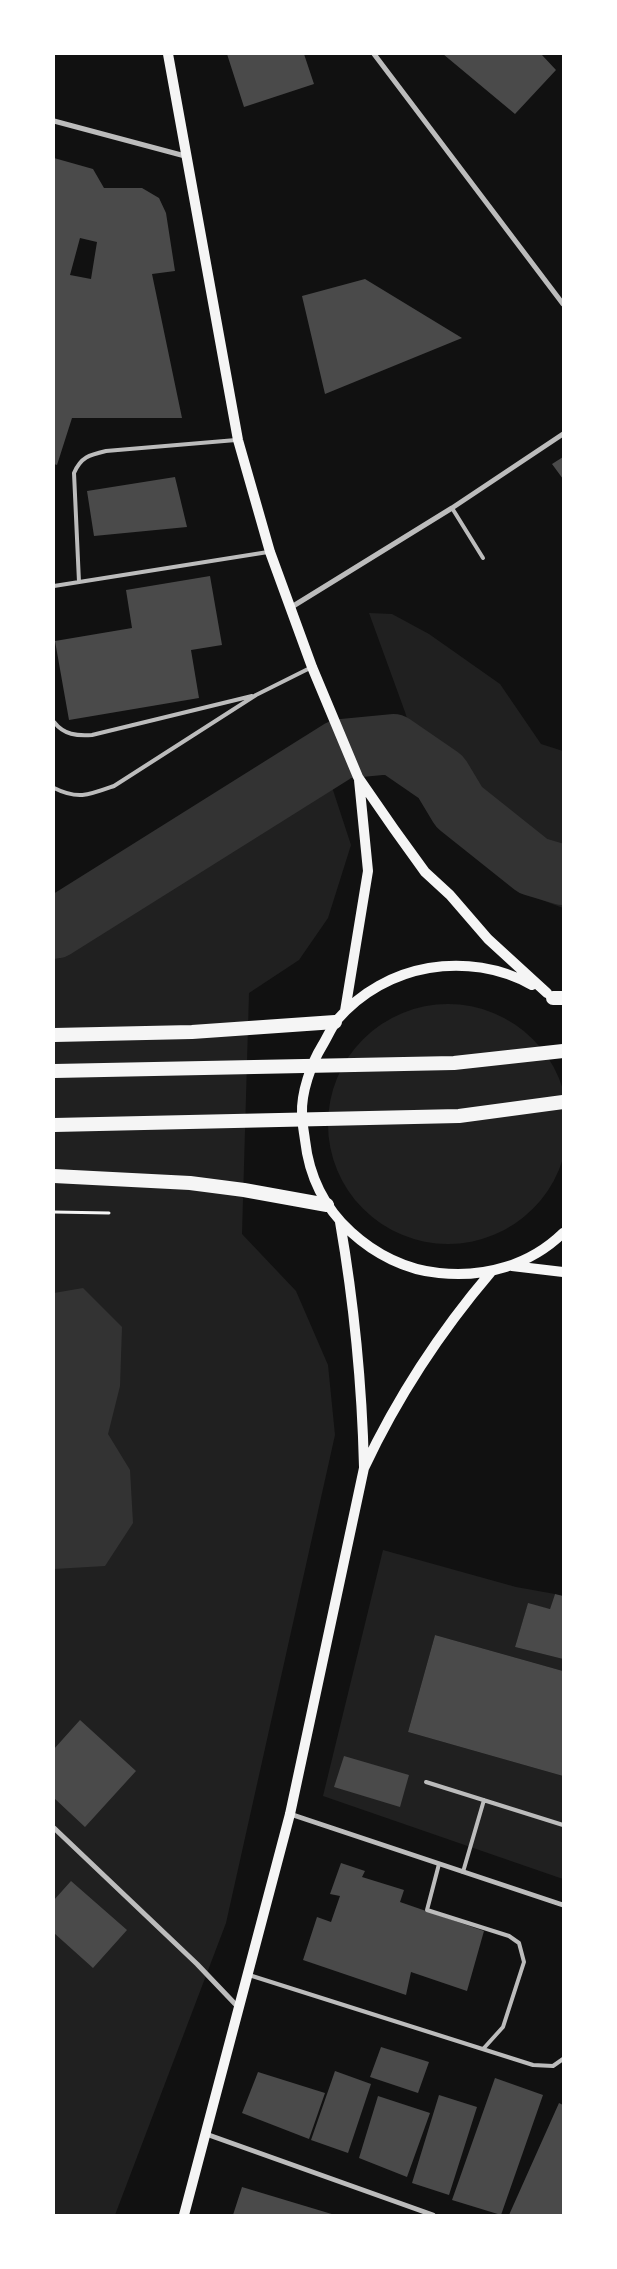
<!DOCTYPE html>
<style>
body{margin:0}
#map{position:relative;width:617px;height:2269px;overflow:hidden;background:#111;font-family:Georgia,serif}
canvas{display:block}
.frame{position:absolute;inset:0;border:55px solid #fff;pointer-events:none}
</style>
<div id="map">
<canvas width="617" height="2269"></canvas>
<div class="frame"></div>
</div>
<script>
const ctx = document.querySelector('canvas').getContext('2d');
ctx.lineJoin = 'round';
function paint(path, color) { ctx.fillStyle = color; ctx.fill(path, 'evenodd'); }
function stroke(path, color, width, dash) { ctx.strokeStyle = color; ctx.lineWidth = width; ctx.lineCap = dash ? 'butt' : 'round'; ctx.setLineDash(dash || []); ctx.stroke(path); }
const green = new Path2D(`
 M369 613 392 614 429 634 500 684 541 744 563 751V908L542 900 434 802 405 712Z
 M331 784 351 845 328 918 299 960 249 993 242 1234 296 1291 328 1365 335 1435 226 1923 115 2215H54V959H59Z
 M328 1124a120 120 0 1 1 240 0a120 120 0 1 1-240 0Z
 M383 1550 516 1587 555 1594 550 1609 528 1604 515 1647 563 1659V1671L435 1635 408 1732 563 1776V1879L323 1796Z`);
const water = new Path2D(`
 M83 1288 122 1327 120 1386 108 1434 130 1470 133 1523 105 1566 54 1569V1293Z`);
const river = new Path2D(`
 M54 929 341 749 393 744 441 777 459 807 533 866 563 875`);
const building = new Path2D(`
 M227 54H304L314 84 244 107Z
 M443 54H544L542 55 556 70 515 114Z
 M54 158 93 169 104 188H142L159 198 166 213 175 271 152 274 182 418H72L57 465 54 464ZM80 238 97 242 91 279 70 275Z
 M365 279 462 338 325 394 302 296Z
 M563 457V479L552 464Z
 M175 477 187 527 94 536 87 491Z
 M210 576 222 645 191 650 199 698 69 720 55 641 132 628 126 590Z
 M555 1594 563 1596V1659L515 1647 528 1603 550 1609Z
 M435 1635 563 1671V1776L408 1732Z
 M80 1720 136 1771 85 1827 54 1798V1749Z
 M344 1756 409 1775 400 1807 334 1787Z
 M341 1863 365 1871 362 1877 404 1890 400 1902 484 1931 467 1991 411 1972 406 1995 303 1960 317 1917 331 1922 340 1896 330 1894Z
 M71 1881 127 1930 93 1968 54 1933V1900Z
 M381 2047 429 2062 418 2093 370 2077Z
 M335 2071 371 2084 348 2153 311 2140Z
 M258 2072 325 2093 309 2139 242 2113Z
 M495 2078 543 2095 501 2215 452 2200Z
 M439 2095 477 2107 449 2195 412 2183Z
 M378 2096 430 2113 407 2177 359 2158Z
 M559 2103 563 2105V2215H509Z
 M242 2187 335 2215H233Z`);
const path = new Path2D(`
 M54 1212 109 1213`);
const service = new Path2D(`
 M452 508 483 558
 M79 582 74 473C81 457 89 455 106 451L236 440
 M54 586 268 552
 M54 722C64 735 77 736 92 735L252 696
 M54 788C78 800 89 795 114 786L256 695 310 668
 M426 1782 563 1825
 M439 1864 427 1910 509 1936 519 1943 524 1962 503 2027 484 2048
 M463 1872 484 1800
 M249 1975 533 2065 553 2066 563 2059`);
const minor = new Path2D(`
 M374 54 563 304
 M54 121 185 156
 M290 608 452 508 563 434
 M290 1814 563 1905
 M54 1828 197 1964 238 2007
 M206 2134 433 2215`);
const secondary = new Path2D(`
 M168 54 238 440 270 552 312 667 358 777 394 829 425 872 450 895 488 939 547 993
 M532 985C468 950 386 963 337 1020 331 1028 327 1038 322 1046 311 1064 301 1093 302 1114 302 1123 304 1132 305 1140 309 1176 325 1208 351 1232 375 1254 406 1270 439 1273 485 1278 530 1265 563 1233
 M345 1011 368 871 359 780
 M340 1222C354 1303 362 1384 364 1467
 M512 1266 563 1272
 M184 2215 290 1814 364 1468C398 1396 439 1333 491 1272`);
const trunk = new Path2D(`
 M553 998H563
 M54 1035 192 1032 335 1022
 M54 1071 454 1063 563 1051
 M54 1125 459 1116 563 1102
 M54 1176 190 1183 244 1190 327 1205`);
paint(green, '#202020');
paint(water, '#333');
stroke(river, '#333', 60);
paint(building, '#4a4a4a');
stroke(path, '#f5f5f5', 3);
stroke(service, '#bcbcbc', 4);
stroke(minor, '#bcbcbc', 5);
stroke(secondary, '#f5f5f5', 10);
stroke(trunk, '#f5f5f5', 14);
</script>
